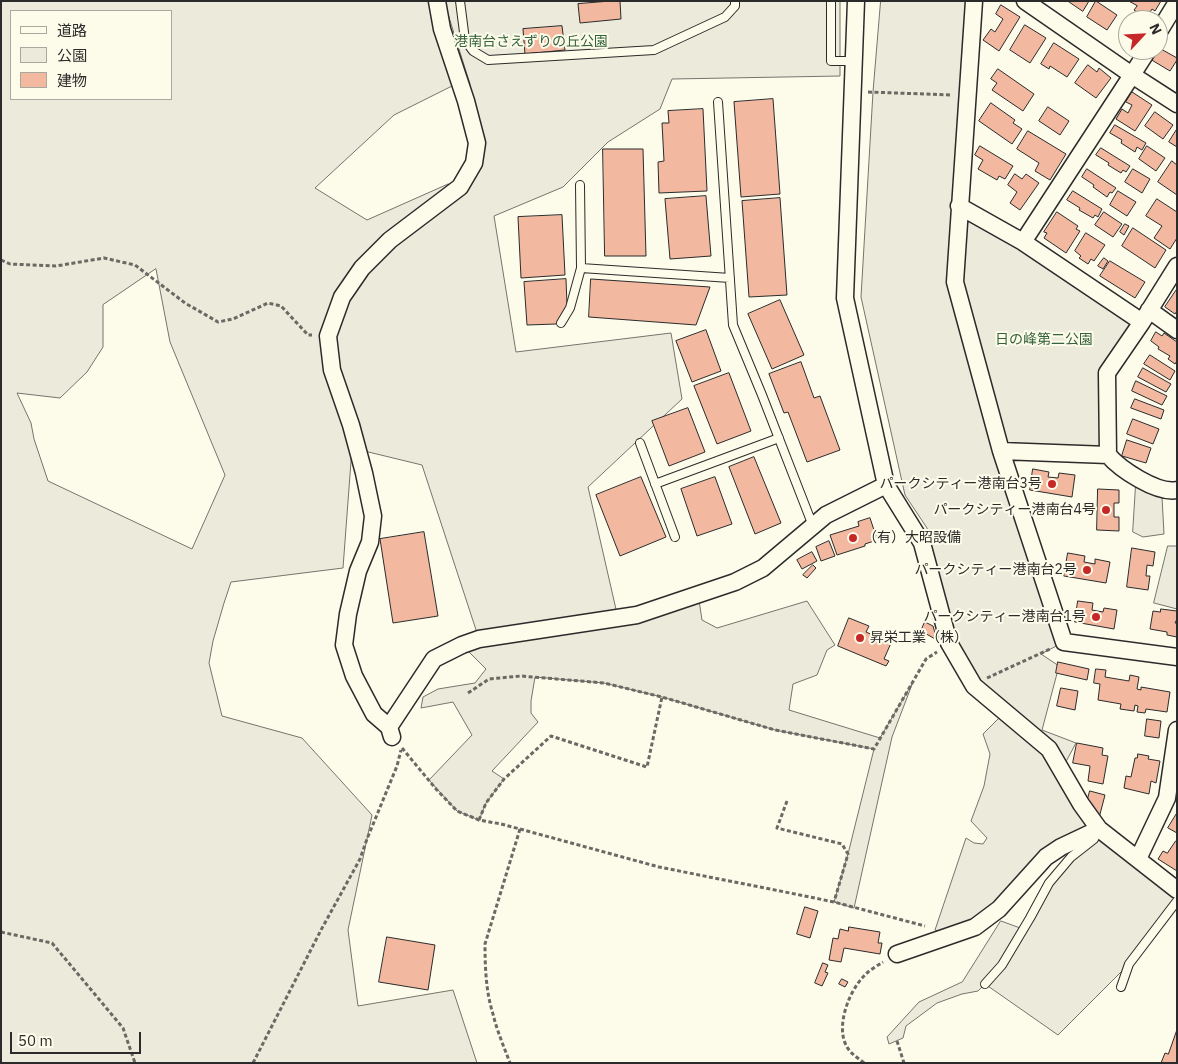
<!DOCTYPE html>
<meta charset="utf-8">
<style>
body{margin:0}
#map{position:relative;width:1178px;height:1064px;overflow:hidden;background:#fdfbea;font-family:"IBM Plex Sans","Noto Sans JP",sans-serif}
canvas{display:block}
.frame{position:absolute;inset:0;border:2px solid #2b2b2b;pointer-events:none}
.legend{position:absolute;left:10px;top:10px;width:162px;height:90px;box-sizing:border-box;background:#fdfbea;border:1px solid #a9a89e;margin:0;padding:6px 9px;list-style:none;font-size:15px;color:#2b2b2b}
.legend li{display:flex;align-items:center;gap:10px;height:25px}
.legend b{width:25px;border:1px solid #a9a89e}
.north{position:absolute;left:1118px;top:10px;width:50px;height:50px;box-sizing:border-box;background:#fdfbea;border:1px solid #a9a89e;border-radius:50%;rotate:65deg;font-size:14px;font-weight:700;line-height:20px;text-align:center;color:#2b2b2b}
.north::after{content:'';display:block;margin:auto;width:18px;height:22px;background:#c62828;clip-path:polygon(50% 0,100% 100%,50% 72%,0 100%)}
.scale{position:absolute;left:10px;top:1032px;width:131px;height:22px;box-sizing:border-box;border:2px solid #2b2b2b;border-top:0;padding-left:6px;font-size:15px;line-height:18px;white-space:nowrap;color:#2b2b2b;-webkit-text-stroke:4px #fdfbea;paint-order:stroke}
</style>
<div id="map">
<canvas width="1178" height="1064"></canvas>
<div class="frame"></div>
<ul class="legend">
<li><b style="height:6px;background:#fdfbea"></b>道路</li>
<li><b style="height:14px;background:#ecebdb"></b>公園</li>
<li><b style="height:14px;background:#f2b8a0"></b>建物</li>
</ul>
<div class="north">N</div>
<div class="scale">50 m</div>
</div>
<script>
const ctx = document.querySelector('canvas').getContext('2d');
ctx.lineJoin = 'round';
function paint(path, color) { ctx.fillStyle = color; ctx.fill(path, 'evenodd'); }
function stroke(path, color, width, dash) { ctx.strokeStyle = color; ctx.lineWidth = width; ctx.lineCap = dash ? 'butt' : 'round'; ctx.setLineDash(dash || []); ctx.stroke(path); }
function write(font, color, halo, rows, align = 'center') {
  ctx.font = font + ' "IBM Plex Sans","Noto Sans JP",sans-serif'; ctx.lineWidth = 4; ctx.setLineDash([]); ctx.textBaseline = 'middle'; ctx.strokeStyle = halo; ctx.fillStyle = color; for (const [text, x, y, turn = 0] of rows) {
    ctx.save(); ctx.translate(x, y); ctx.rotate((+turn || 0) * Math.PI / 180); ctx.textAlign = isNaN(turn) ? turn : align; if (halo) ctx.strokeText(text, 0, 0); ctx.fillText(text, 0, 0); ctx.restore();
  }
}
const green = new Path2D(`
 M1 1H437L460 82 394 115 315 188 367 220 448 184 460 187 474 163 466 101 470 84 447 11 445 1H840V76L672 79 660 109 608 142 563 187 494 216 516 352 671 333 682 399 588 487 618 618 698 594 702 620 717 628 807 601 835 645 827 650 817 675 793 684 789 710 880 738 913 682 892 737 854 908 834 902 848 854 874 749 775 730 662 697 604 683 535 677 531 701V713L538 722 492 771 504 779 486 803 479 820 457 811 429 780 472 735 453 702 421 708 423 697 438 689 475 683 486 669 462 645 479 639 422 465 352 448 343 568 231 582 224 603 213 641 209 663 222 716 302 738 372 815 348 930 358 1006 453 990 477 1063H1ZM11 11H171V99H11ZM156 269 170 342 225 475 192 549 48 481 34 439 31 423 17 393 60 398 87 372 103 347V305Z
 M881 1H974L959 206 1142 322 1107 373 1108 455 1002 451 1064 642 1041 654 1059 666 1042 730 1076 743 1061 771 1099 829 1061 847 999 909 951 935 935 930 966 838 974 843 983 844 987 838 971 821 984 786 990 754 983 734 1005 712 949 643 927 528 905 495 861 297 873 92Z
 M1001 921 1023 929 985 984 978 991 962 994 937 1003 906 1026 903 1038 889 1044 887 1037 919 1002 962 982Z`);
const parking = new Path2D(`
 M1136 484 1162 497 1164 534 1143 537 1133 532Z
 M1168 546H1177V609L1154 603Z
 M1099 829 1177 890V901L1129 964 1058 1035 985 984 1002 965 1049 883Z`);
const building = new Path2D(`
 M611 1H620L621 19 580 23 578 4Z
 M1068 1H1089L1083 11Z
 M1096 1 1117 15 1107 30 1087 17Z
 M1129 1H1161L1155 11 1152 9 1146 18 1134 10 1137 6Z
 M1001 5 1020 17 999 51 983 40 991 29 995 32 1003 19 996 14Z
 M1025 25 1046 38 1030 63 1010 50Z
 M562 26 565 50 525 54 523 29Z
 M1054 43 1079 59 1067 77 1050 66 1049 69 1041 64Z
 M1158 49 1160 50 1161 49 1177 58V60L1170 71 1150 59 1156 50Z
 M1088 65 1097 72 1099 68 1111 78 1096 98 1075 83Z
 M998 69 1034 94 1023 111 992 90 997 83 991 79Z
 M1132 92 1152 105 1135 131 1116 119 1122 109 1128 113 1132 105 1126 102Z
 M773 99 780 194 741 197 734 102Z
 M991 103 1015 120 1013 123 1022 129 1012 144 979 121Z
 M1048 107 1069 121 1060 135 1039 121Z
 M703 109 707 191 659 193 658 162 664 161 662 123H669L668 111Z
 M1155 112 1173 125 1163 139 1145 126Z
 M1115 125 1146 143 1142 150 1137 147 1135 152 1121 143 1122 140 1110 133Z
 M1177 129V147L1169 142Z
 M1028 131 1066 154 1050 180 1035 171 1039 163 1017 149Z
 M980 146 1013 166 1005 179 999 176 997 180 978 169 983 160 975 155Z
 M1147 146 1165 158 1156 171 1139 159Z
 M1101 148 1130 166 1126 172 1123 170 1121 173 1108 165 1109 163 1096 155Z
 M603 149H643L646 256H605Z
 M1172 161 1177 165V195L1158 182Z
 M1087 169 1116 188 1112 193 1110 192 1107 197 1093 187 1094 185 1082 177Z
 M1133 169 1150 179 1142 193 1125 182Z
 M1015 174 1022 179 1026 174 1039 183 1020 210 1010 203 1017 192 1008 185Z
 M1073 191 1102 209 1098 217 1095 215 1093 218 1079 210 1080 208 1067 200Z
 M1118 191 1136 202 1127 216 1110 205Z
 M706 196 711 256 670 259 665 199Z
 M780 198 787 295 749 297 742 201Z
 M1157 199 1177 212V238L1170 249 1154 238 1162 226 1146 216Z
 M1057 212 1078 226 1076 229 1080 231 1066 253 1044 238 1047 233 1044 232Z
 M1104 212 1122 224 1113 237 1095 225Z
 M562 215 565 275 521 278 518 217Z
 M1125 224 1129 226 1124 235 1120 232Z
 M1133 228 1166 250 1155 268 1122 246Z
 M1086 233 1105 245 1094 261 1091 259 1088 264 1079 258 1081 256 1075 251Z
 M1104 258 1108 261 1103 269 1098 266Z
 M1110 261 1145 282 1135 298 1100 276Z
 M566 279 567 305 556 324 527 325 524 282Z
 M591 279 710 287 696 325 589 317Z
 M1177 289V311L1175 314 1165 307Z
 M780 300 804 355 772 369 748 314Z
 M706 330 721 371 692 382 676 341Z
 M1156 332 1162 336 1164 333 1177 342V361L1175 364 1168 359 1170 356 1158 349 1159 347 1151 341Z
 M1150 355 1175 371 1170 380 1144 364Z
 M801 362 814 398 820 396 840 450 807 462 788 412 784 413 769 374Z
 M1143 368 1171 384 1166 392 1138 377Z
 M729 373 751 431 717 444 694 386Z
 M1136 381 1167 396 1162 405 1132 391Z
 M1135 399 1164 410 1161 419 1131 408Z
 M688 408 705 452 669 466 652 421Z
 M1133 419 1159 429 1153 444 1127 434Z
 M1127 440 1151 448 1146 463 1122 456Z
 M754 457 781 523 755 534 729 467Z
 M1033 469 1049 472 1048 477 1058 478 1059 473 1075 475 1072 497 1030 490Z
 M641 477 666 537 620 556 596 495Z
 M715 477 732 524 697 536 681 489Z
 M1098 489 1119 490V503H1114V517H1119V531L1097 530Z
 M870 518 876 536 874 541 865 544V546L837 555 830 535 859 526 858 522Z
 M424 532 438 616 393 623 380 539Z
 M829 541 835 556 821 561 816 547Z
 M1132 548 1155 552 1153 566 1147 565 1146 576H1150L1148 590 1127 587Z
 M812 552 817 561 802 569 797 560Z
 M1068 553 1085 556 1084 562 1095 564V559L1110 562 1106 583 1064 576Z
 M813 565 816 568 807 578 803 575Z
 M1078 601 1093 603 1092 610 1103 612 1104 608 1117 610 1114 629 1075 622Z
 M1161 609 1177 611V619L1175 623H1177V637L1167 635V632L1150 629 1153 611 1160 612Z
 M849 618 869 626 866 632 891 643 884 659 889 661 886 666 838 646Z
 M925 622 933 626 937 640 921 631Z
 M1058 662 1089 669 1087 680 1056 673Z
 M1096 669 1106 670 1105 677 1129 681 1130 675 1139 677 1137 689 1141 690V687L1170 692 1167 712 1146 709 1145 713 1137 712 1138 706 1135 705 1134 711 1120 709 1121 704 1098 700 1100 684 1094 683Z
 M1061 688 1078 691 1075 710 1057 706Z
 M1147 719 1161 721 1159 738 1145 736Z
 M1077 743 1103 748 1102 755 1108 756 1103 784 1088 781 1090 766 1073 763Z
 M1138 754 1149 756 1148 759 1160 761 1156 783 1151 781 1149 794 1124 788 1126 776 1131 777 1135 758H1137Z
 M1090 791 1105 795 1099 818 1087 802Z
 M1177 813V833L1168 828Z
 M1176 841H1177V871L1158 859 1163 851 1167 853Z
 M805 907 818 911 810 938 797 934Z
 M849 927 880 932 878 943H882L880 954 844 948 841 962 829 960 833 938 838 939 840 929 848 931Z
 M387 937 435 945 428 990 379 982Z
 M823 963 828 965 825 972 828 973 822 986 815 983Z
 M842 979 848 982 845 987 839 984Z
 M1177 1030V1063H1161L1165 1053 1168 1054Z`);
const path = new Path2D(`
 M868 92 952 95
 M1 260 10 264 56 266 104 258 135 265 185 303 218 322 233 319 268 303 281 306 308 335H312
 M987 678 1050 649
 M468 693 489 679 521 676 604 683 662 697 775 730 874 749 926 659 937 652
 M402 748 436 789 457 811 479 820 501 824 520 829 485 944C485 968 486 992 493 1014 497 1031 504 1047 510 1063
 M787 801 777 828 842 844 848 854 834 902
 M479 820 486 803 504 779 551 736 647 767 662 697
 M520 829 659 867 795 894 834 902 925 926
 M1 932 52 943 123 1028 135 1063
 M897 1041 904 1063
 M253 1063 321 930 360 859 367 839 397 766 401 750
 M864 1063C858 1058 851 1054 847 1047 835 1027 849 991 864 976 869 970 877 966 883 962`);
const lane = new Path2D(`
 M460 1 465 40 473 51 488 60 654 50 725 17 735 6V1
 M831 1V61H854
 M718 102 733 325 762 395 813 526
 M581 268 730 278
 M561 323 570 308 581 268 580 185
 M640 443 675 537
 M655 484 779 438
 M985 984 1002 965 1030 918 1049 883 1071 857 1094 839 1096 835
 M1121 987 1129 964 1177 901`);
const street = new Path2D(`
 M856 1 845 298 886 485 922 543 949 643 974 686 1049 749 1081 804 1099 829 1177 890
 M974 1 955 282 1001 451 1064 642 1177 657
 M1025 1 1132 75 1177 104
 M1158 33 1177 2
 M959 206 1023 242 1142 322
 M1023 242 1132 75 1148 50
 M1149 310 1177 330
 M1001 451 1108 455C1120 469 1157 494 1177 490
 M1108 455 1107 373 1142 322 1177 266
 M389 727 434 659 462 645 479 639 637 615 735 582 763 568 826 515 886 485
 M392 737 389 727 374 714 354 676 344 645 348 614 358 571 370 542 373 516 364 473 351 425 332 370 328 336 342 297 362 268 390 240 460 187 474 163 477 143 466 101 442 29 437 1
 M1138 859 1167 798 1177 730
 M897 954 975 927 999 909 1046 857 1061 847 1099 829`);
const markers = [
 [1052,484,5,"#c62828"],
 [1106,510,5,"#c62828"],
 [853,538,5,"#c62828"],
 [1087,570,5,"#c62828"],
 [1096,617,5,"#c62828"],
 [860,638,5,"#c62828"]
];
const parkNames = [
 ["港南台さえずりの丘公園",531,42],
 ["日の峰第二公園",1044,340]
];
const poiNames = [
 ["パークシティー港南台3号",1042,484],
 ["パークシティー港南台4号",1096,510],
 ["（有）大昭設備",863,538,"left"],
 ["パークシティー港南台2号",1077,570],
 ["パークシティー港南台1号",1086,617],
 ["昇栄工業（株）",870,638,"left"]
];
paint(green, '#ecebdb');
stroke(green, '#74746e', 1);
paint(parking, '#eceadb');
stroke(parking, '#74746e', 1);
paint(building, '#f2b8a0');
stroke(building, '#2b2b2b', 1);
stroke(lane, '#2b2b2b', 10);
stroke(street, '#2b2b2b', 19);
stroke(path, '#6a6964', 3, [4, 2.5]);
stroke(lane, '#fdfbea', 8);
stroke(street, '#fdfbea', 16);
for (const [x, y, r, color] of markers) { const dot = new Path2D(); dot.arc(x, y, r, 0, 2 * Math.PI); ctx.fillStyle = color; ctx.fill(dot); stroke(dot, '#fdfbea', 2); }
write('14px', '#34623c', '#fdfbea', parkNames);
write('14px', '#2b2b2b', '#fdfbea', poiNames, 'right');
</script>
